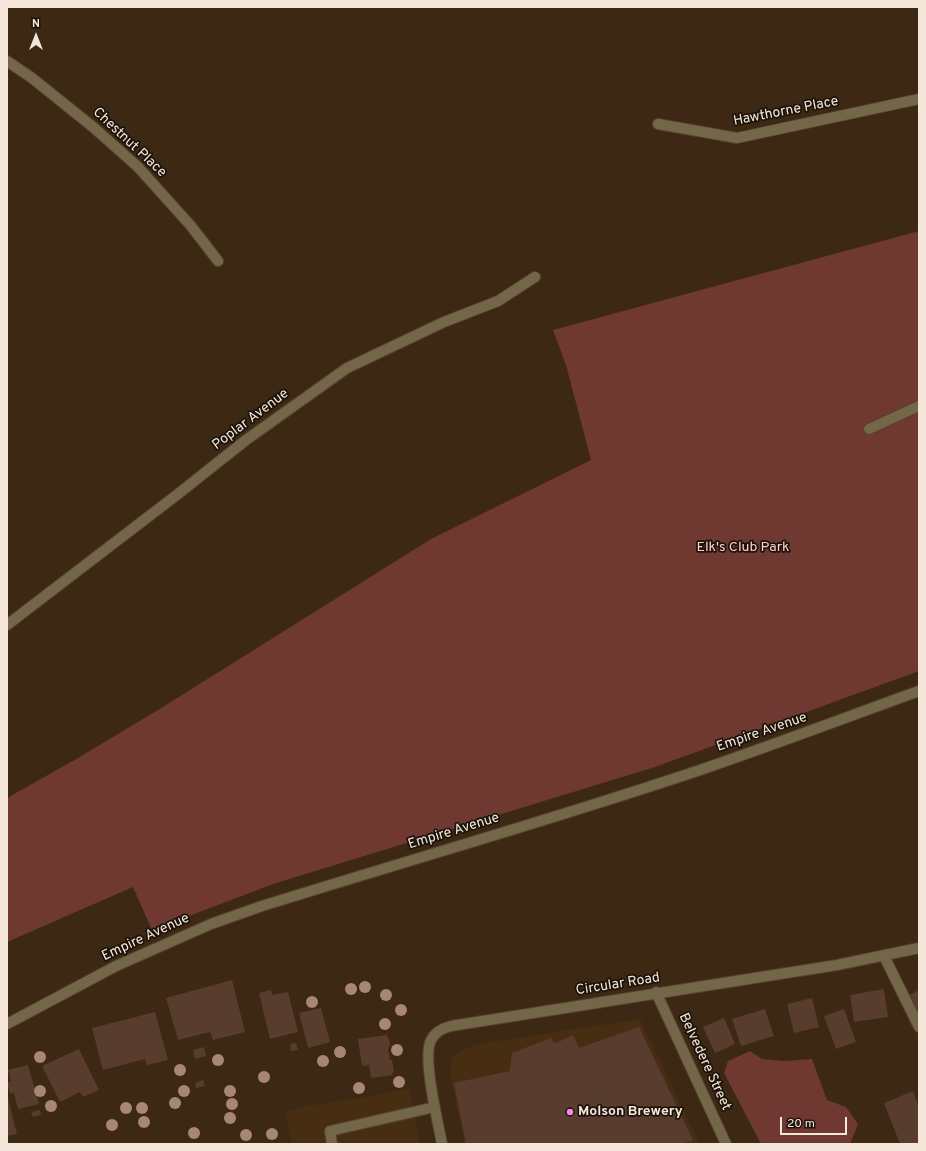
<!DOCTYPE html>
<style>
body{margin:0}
#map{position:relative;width:926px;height:1151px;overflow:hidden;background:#3c2813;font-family:Overpass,sans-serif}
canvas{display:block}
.frame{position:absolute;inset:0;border:8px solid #f4e7da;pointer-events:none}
.north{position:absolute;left:16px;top:16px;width:40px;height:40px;-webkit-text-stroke:3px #1c130a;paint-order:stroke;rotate:0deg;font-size:11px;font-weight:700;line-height:16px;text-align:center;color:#f4e7da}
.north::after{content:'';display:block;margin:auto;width:14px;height:18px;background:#f4e7da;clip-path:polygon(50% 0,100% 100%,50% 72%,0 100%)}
.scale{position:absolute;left:780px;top:1117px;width:67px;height:18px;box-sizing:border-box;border:2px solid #f4e7da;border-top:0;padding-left:5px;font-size:12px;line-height:14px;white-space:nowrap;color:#f4e7da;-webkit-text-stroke:3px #1c130a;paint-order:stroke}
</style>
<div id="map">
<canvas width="926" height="1151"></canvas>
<div class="frame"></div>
<div class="north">N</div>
<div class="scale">20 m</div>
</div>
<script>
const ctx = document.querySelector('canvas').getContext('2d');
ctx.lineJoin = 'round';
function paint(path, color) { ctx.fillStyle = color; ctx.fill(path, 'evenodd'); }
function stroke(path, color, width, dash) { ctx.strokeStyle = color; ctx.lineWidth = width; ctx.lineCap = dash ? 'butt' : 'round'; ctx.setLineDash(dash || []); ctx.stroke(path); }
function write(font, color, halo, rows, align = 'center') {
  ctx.font = font + ' Overpass,sans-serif'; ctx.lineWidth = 3.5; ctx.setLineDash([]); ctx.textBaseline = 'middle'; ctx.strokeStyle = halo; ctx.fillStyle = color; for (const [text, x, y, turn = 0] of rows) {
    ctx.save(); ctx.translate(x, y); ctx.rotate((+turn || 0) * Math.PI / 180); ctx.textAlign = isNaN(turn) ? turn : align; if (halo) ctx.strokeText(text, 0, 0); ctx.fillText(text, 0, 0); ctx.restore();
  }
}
const built = new Path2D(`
 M640 1019 700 1144H465L450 1076 452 1058 460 1051 478 1044Z
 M409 1088 420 1144H292L286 1112 307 1106 382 1094Z`);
const green = new Path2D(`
 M919 231V671L655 767 276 883 152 930 133 887 7 942V798L78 758 158 710 431 539 591 460 566 365 553 330Z
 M750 1051 762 1059 784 1061 812 1059 827 1100 846 1107 858 1124 850 1144H761L724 1073 728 1061Z`);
const building = new Path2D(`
 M232 980 245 1032 213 1040 210 1032 178 1040 166 998Z
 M884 989 888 1017 854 1022 850 995Z
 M271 990 272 995 288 992 298 1032 270 1039 259 993Z
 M919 990V1015L909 995Z
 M812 998 819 1027 794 1033 787 1004Z
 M321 1008 330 1042 308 1048 299 1013Z
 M765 1009 774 1036 741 1046 732 1019Z
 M844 1009 856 1042 836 1049 824 1016Z
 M155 1012 168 1060 147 1065 145 1059 103 1070 92 1028Z
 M724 1018 735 1044 715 1053 703 1027Z
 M639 1027 693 1140 682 1144H466L454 1083 510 1071 512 1053 551 1038 554 1044 573 1035 579 1048Z
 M387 1035V1037L389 1039 390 1045 388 1049 390 1060H392L394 1072 392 1073 393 1075 371 1078 369 1065 362 1066 358 1039Z
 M296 1043 298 1050 291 1051 290 1044Z
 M204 1047 206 1056 195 1059 193 1050Z
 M79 1049 99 1090 83 1097 80 1092 60 1102 42 1066Z
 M28 1065 39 1104 18 1109 14 1093 10 1094 7 1083 11 1081 8 1070Z
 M203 1080 205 1086 196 1088 195 1083Z
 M913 1091 919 1107V1144H900L884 1103Z
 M7 1094 17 1134 7 1136Z
 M40 1110 41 1115 33 1117 31 1112Z`);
const minor = new Path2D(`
 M7 61 32 78 93 127 138 167 191 226 218 261
 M658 124 737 138 919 99
 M869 429 919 406
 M7 625 178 494 246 440 347 368 444 322 498 301 535 277
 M884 956 919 1027
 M656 992 726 1144
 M7 1024 116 966 211 924 262 906C409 860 558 818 703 769 776 744 847 717 919 691
 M332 1144 330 1131 435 1107
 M442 1144C438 1122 422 1057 431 1040 435 1032 443 1028 451 1026L837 965 919 948`);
const trees = [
 [365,987],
 [351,989],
 [386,995],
 [312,1002],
 [401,1010],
 [385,1024],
 [397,1050],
 [340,1052],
 [40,1057],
 [218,1060],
 [323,1061],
 [180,1070],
 [264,1077],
 [399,1082],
 [359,1088],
 [40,1091],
 [184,1091],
 [230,1091],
 [175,1103],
 [232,1104],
 [51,1106],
 [126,1108],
 [142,1108],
 [230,1118],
 [144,1122],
 [112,1125],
 [194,1133],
 [272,1134],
 [246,1135]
];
const markers = [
 [570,1112,4,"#fb87e5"]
];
const streetNames = [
 ["Hawthorne Place",786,112,-11],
 ["Chestnut Place",129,143,43],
 ["Poplar Avenue",251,420,-37],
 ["Empire Avenue",762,733,-19],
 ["Empire Avenue",454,832,-17],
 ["Empire Avenue",146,938,-25],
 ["Circular Road",618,985,-9],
 ["Belvedere Street",704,1062,65]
];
const parkNames = [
 ["Elk's Club Park",743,548]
];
const poiNames = [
 ["Molson Brewery",578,1112]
];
paint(built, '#472e13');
paint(green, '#6f3931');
paint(building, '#583d2f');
stroke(minor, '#56432f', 12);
stroke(minor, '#746648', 10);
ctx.fillStyle = '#a78577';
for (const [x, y] of trees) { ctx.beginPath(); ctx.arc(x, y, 6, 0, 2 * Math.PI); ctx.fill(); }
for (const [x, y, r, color] of markers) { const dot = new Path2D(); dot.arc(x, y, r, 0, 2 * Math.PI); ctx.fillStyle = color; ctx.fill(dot); stroke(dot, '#1c130a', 1.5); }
write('14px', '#f4e7da', '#1c130a', streetNames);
write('14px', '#ffd1c9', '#1c130a', parkNames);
write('bold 14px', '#f4e7da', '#1c130a', poiNames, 'left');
</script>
